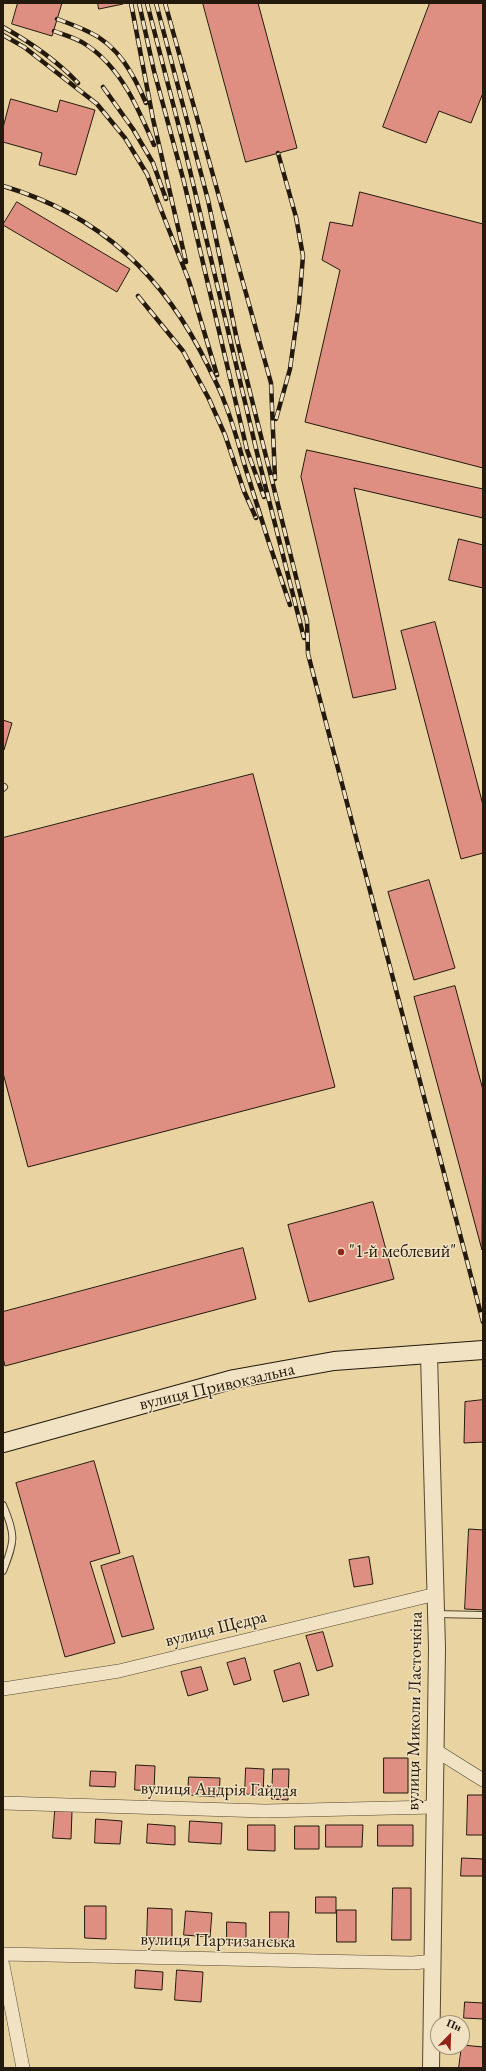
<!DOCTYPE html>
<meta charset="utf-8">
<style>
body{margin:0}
#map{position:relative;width:486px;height:2071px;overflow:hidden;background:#e8d3a1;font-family:"EB Garamond",serif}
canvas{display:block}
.frame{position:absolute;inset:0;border:4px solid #23190d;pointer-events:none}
.north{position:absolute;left:430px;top:2015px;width:40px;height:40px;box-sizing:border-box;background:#f0e2c2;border:1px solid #9e927a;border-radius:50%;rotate:23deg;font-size:11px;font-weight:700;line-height:16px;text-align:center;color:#23190d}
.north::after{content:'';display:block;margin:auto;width:14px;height:18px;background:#8f2418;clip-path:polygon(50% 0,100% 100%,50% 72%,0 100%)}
</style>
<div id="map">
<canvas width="486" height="2071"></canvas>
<div class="frame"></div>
<div class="north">Пн</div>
</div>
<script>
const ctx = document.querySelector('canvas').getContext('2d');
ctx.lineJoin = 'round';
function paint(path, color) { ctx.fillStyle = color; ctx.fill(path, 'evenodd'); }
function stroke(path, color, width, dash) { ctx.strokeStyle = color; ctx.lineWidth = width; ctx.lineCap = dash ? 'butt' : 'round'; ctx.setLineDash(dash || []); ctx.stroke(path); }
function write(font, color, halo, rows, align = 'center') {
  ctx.font = font + ' "EB Garamond",serif'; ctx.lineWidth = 3; ctx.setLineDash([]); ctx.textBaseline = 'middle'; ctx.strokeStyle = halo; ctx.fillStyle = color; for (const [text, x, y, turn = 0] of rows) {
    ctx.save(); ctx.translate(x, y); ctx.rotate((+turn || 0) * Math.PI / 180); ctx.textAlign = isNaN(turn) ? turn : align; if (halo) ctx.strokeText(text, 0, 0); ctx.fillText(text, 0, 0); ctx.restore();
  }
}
const building = new Path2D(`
 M18 3H62L52 36 12 24Z
 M98 3H122L123 4 99 9Z
 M203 3H258L297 148 246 162Z
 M430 3H483V93L471 123 439 111 426 143 383 127Z
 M11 99 57 112 60 100 95 110 76 175 39 165 42 153 3 142V128Z
 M360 192 483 224V468L305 422 340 270 322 260 330 222 352 226Z
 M17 202 130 269 117 292 3 225Z
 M307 450 483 489V518L354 488 396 689 353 698 301 477Z
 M459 539 483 545V588L449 580Z
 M435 622 483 805V853L461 859 401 631Z
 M3 720 12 723 4 750 3 749Z
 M253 774 335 1087 28 1167 3 1073V838Z
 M429 880 455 968 414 980 388 892Z
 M455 986 483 1090 482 1250 414 997Z
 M373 1202 394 1279 309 1302 288 1225Z
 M243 1248 256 1299 5 1366 3 1358V1312Z
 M483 1400V1442L464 1443 465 1402Z
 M94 1461 120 1553 90 1562 115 1643 65 1657 16 1483Z
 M469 1529 483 1530V1610L465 1609Z
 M133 1556 154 1629 122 1637 101 1566Z
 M369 1557 373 1584 354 1587 349 1560Z
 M323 1632 333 1666 317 1671 306 1636Z
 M245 1658 251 1680 234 1685 227 1663Z
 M300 1663 309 1695 283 1702 274 1671Z
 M201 1667 208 1690 188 1696 181 1672Z
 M384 1758H408V1793H384Z
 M136 1765 155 1766 154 1791 135 1790Z
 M246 1768 264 1769 263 1795 245 1794Z
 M273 1769H289L288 1800 272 1799Z
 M91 1771 116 1772 115 1787 90 1786Z
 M189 1777 220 1778 219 1797 188 1795Z
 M468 1795H483V1835H467Z
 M55 1811H72L71 1839 53 1838Z
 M96 1819 122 1821 120 1844 95 1843Z
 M190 1821 222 1823 221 1844 189 1842Z
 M148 1824 175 1826V1845L147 1843Z
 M248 1825H275V1851L248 1850Z
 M326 1825H363L362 1847H326Z
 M378 1825H413V1846H378Z
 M295 1826H319V1849H295Z
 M462 1858 483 1859V1876H461Z
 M393 1888H411V1940H392Z
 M316 1897H336V1913H316Z
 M85 1906H106V1939L85 1938Z
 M148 1908 172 1909V1943L147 1942Z
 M337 1910H356V1942H337Z
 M186 1911 212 1913 210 1937 184 1935Z
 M270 1912H289L288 1942H270Z
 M227 1922 246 1923V1943H227Z
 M136 1970 163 1972 162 1990 135 1988Z
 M177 1970 203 1972 201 2002 175 2000Z
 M465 2002 483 2003V2019L464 2018Z
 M462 2045 483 2047V2068H459Z`);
const service = new Path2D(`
 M3 788 4 787
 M3 1505C16 1535 15 1541 3 1571
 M436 1614 483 1615`);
const minor = new Path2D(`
 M3 1689 119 1671 436 1594
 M435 1750 483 1780
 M3 1803 265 1811 434 1807
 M3 1954 315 1961 413 1963 433 1961
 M3 1965 23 2068`);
const tertiary = new Path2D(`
 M429 1355 437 1648 431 2068`);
const secondary = new Path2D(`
 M3 1443 234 1379 334 1361 483 1350`);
const rail = new Path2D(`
 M131 3 153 119 186 262
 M139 3 154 71 184 182 247 450 264 497
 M147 3 187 158 259 461 304 638
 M156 3 208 200 237 340 307 621 308 654 483 1322
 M165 3 271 383 275 479
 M57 19C68 23 79 27 89 32 118 45 134 75 146 103
 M3 27C30 42 57 61 78 83
 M54 31C64 35 76 38 85 44 121 67 138 108 154 145
 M3 35 24 47 97 104 125 138 147 174 189 281 217 375
 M103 87 133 129 153 163 166 199
 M3 186C101 215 165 277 209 368 214 379 220 389 224 401 234 425 240 451 248 476 261 519 275 562 290 605
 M138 296 183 351 209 399 225 435 244 491 256 518
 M276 419 290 369 299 304 303 256 296 217 278 153`);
const markers = [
 [341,1252,4,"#8f2418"]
];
const poiNames = [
 ["\"1-й меблевий\"",349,1252]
];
const streetNames = [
 ["вулиця Привокзальна",217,1387,-13],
 ["вулиця Щедра",216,1629,-14],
 ["вулиця Миколи Ласточкіна",415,1711,-89],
 ["вулиця Андрія Гайдая",219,1790,1],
 ["вулиця Партизанська",218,1941,1]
];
paint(building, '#df8f82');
stroke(building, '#23190d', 1);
stroke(service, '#544832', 8);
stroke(minor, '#544832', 14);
stroke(tertiary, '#544832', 18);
stroke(secondary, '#23190d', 20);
stroke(service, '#f0e2c2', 6);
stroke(minor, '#f0e2c2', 13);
stroke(tertiary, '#f0e2c2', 16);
stroke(secondary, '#f0e2c2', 18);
stroke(rail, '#23190d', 4.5);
stroke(rail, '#f0e2c2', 3, [9]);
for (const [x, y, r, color] of markers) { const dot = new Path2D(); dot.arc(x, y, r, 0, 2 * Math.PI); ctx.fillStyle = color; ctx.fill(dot); stroke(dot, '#f0e2c2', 1.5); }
write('18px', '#23190d', '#f0e2c2', poiNames, 'left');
write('18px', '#23190d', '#f0e2c2', streetNames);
</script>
